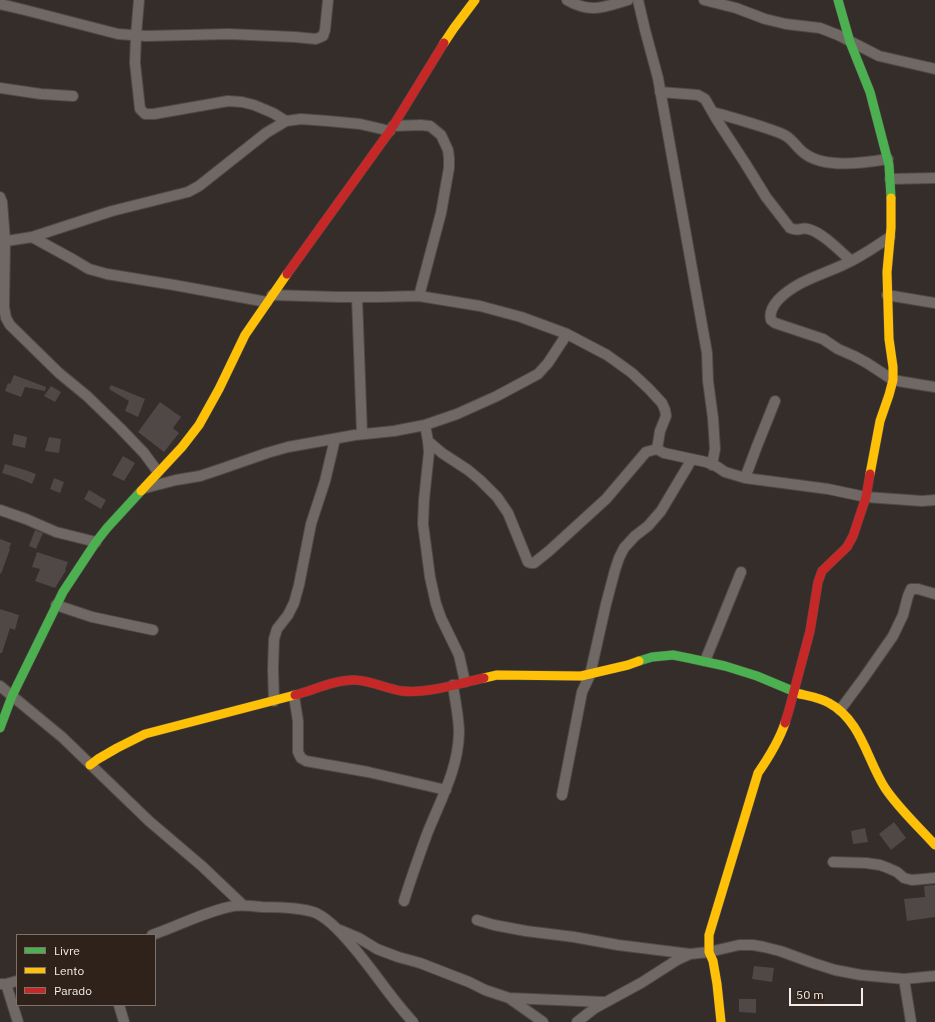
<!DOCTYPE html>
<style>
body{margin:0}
#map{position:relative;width:935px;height:1022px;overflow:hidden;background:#352d29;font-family:"IBM Plex Sans",sans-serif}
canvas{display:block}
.legend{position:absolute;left:16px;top:934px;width:140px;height:72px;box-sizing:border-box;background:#2f221a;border:1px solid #7e726b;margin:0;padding:5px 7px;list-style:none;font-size:12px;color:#f4ebe5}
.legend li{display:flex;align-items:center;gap:8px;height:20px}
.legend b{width:20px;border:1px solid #7e726b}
.scale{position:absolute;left:789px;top:988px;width:74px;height:18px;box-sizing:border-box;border:2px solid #f4ebe5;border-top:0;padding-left:5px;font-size:12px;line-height:14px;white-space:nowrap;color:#f4ebe5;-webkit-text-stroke:3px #2f221a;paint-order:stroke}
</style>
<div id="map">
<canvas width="935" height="1022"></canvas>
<ul class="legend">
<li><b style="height:5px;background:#4caf50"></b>Livre</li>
<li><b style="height:5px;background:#ffc107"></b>Lento</li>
<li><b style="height:5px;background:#c62828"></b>Parado</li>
</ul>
<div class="scale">50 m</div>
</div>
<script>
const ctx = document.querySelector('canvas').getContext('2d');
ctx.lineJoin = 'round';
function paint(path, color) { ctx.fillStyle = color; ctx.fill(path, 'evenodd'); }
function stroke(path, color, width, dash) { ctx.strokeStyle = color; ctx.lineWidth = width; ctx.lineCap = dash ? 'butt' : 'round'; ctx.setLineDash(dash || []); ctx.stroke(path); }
const building = new Path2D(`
 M14 375 46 387 45 391 25 387 21 397 5 391 8 383 10 384Z
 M111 385 145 399 138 417 125 411 129 401 109 389Z
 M51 386 61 392 55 402 44 396Z
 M160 402 181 417 173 428 179 433 164 452 138 432Z
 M14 434 27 437 25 448 12 445Z
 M49 437 61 439 59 453 45 451Z
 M123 456 135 463 124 481 112 475Z
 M5 464 25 470 36 474 32 484 18 478 2 473Z
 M54 478 64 482 60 493 50 489Z
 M89 490 106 500 101 509 84 499Z
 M35 530 43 533 36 549 29 546Z
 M0 539 11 543 9 549H10L1 574 0 573Z
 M37 552 68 562 65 570H66L65 572 55 588 35 581 40 569 32 567Z
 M0 609 19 615 15 630 10 628 2 653H0Z
 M894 822 906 838 891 850 879 834Z
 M865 828 868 842 853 844 851 831Z
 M935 885V917L907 921 904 899 925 897 924 886Z
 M754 966 774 968 772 982 752 979Z
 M739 999H756V1013L739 1012Z`);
const street = new Path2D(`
 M139 0 136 35 135 63 140 109 145 114H154L228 101 242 102 254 105 273 113 286 121
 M567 0C591 14 604 7 628 0
 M638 0 645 30 658 78 683 218 707 353 708 381 713 418 715 449 712 465
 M704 0 736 8 765 19 786 24 820 28 838 35 879 56 935 69
 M0 4 25 10 118 34 146 36 229 34 295 37 316 39 323 36 325 30 328 0
 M0 88 41 94 73 96
 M660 92 698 95 705 99 717 120 745 163 766 197 790 228C798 232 801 227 808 229 822 232 840 251 851 261
 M713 112C730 117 748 122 766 128 772 130 780 132 786 136 793 140 797 148 804 153 824 169 863 163 888 159
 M393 126 420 125 430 126 441 135 448 150 449 158V168L441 213 419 296
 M890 179 935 178
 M0 197 2 202 5 241 4 307 6 318 10 325 59 373 87 396 120 428 144 453 158 472
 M32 237 74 260 89 269 107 274 174 285 267 302
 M890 237C876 246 861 257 845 264 822 275 796 281 778 300 773 306 769 312 771 320L775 323 823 339 838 349 854 356 867 363 893 380 904 382 935 387
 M0 242 32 237 112 211 188 192 199 186 266 133 286 121 301 119 328 121 360 124 390 131
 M272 295 338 297H378L419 296 480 306 521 317 567 334 607 355 632 373 649 389 662 403 665 410 666 416 660 431 657 449 646 452 606 499 549 551 534 563H531L528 562 508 513 497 497 480 480 468 470 442 453 428 441
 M887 295 935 303
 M357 297 362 434
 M425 425 428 441 429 452 424 500 423 524 430 577 436 604 441 618 459 655 465 682
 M657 449 664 453 706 462 716 466 725 472 745 478 828 489 866 497 922 501 935 500
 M745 478 757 446 775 401
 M145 488 176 480 200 476 221 469 267 453 288 447 355 435 394 431 425 425 457 414 497 396 538 374 548 363 567 334
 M0 510 26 519 56 532 96 542
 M56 605 92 617 153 630
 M705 661 741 572
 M0 686 62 737 149 821 203 867 243 905
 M294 696 298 721V752L301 758 306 761 368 772 446 790
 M274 701 273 669 274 639 277 629 288 615 294 603 299 585 311 524 325 481 335 439
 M840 710 863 679 893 636 903 615 908 596 911 589H918L935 594
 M562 795 582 692 590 675 606 604 615 570 619 558 624 548 635 536 648 526 661 511 692 459
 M833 862 866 863 880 865 888 868 897 872 904 878 912 880 935 878
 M404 901C411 878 419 856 427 834 440 801 458 770 459 733 459 717 455 701 453 685
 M477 920 494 925 526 931 574 937 618 945 690 954
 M340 930 359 938 377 949 398 957 420 963 469 982 485 990 509 998 604 1002
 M152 935C178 926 202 913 229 907 240 904 251 906 262 907 277 907 303 908 316 913 324 917 330 922 336 928 365 956 385 992 413 1022
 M904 979 911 1022
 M0 984H6L17 981
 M6 984 18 1022
 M509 998 543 1022
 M119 1005 124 1022
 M577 1022 595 1008 641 983 677 960 690 954 709 952 739 945H753L764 947 780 951 813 963 835 970 861 975 904 979 935 976`);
const fast = new Path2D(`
 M838 0 850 42 870 92 889 165 891 198
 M639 661 652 657 673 655 688 658 725 666 757 676 800 694
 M0 728 12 696 63 592 96 542 107 528 141 491`);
const slow = new Path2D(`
 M444 43 454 28 475 0
 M870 474 880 421 889 395 893 380V367L889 339 887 272 891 228V198
 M141 491 182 447 199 425 219 389 245 335 287 274
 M484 678 497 675 581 676 628 665 639 661
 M800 694C809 696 821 698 829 703 861 720 867 760 885 788 899 809 918 826 935 845
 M90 765 98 759 117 748 145 734 295 695
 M721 1022 717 984 713 961 709 952V935L758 773C769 757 779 741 785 723`);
const jam = new Path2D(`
 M287 274 390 131 444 43
 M295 695C314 690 334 680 354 680 371 680 386 689 402 691 427 694 460 683 484 678
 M785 723 789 710 810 631 818 582 822 571 847 547 853 536 866 497 870 474`);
paint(building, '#4f4847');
stroke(street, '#4f4944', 12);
stroke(fast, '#4f4944', 10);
stroke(slow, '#4f4944', 10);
stroke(jam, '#4f4944', 10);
stroke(street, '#6f6864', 10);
stroke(fast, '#4caf50', 9);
stroke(slow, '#ffc107', 9);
stroke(jam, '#c62828', 9);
</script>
